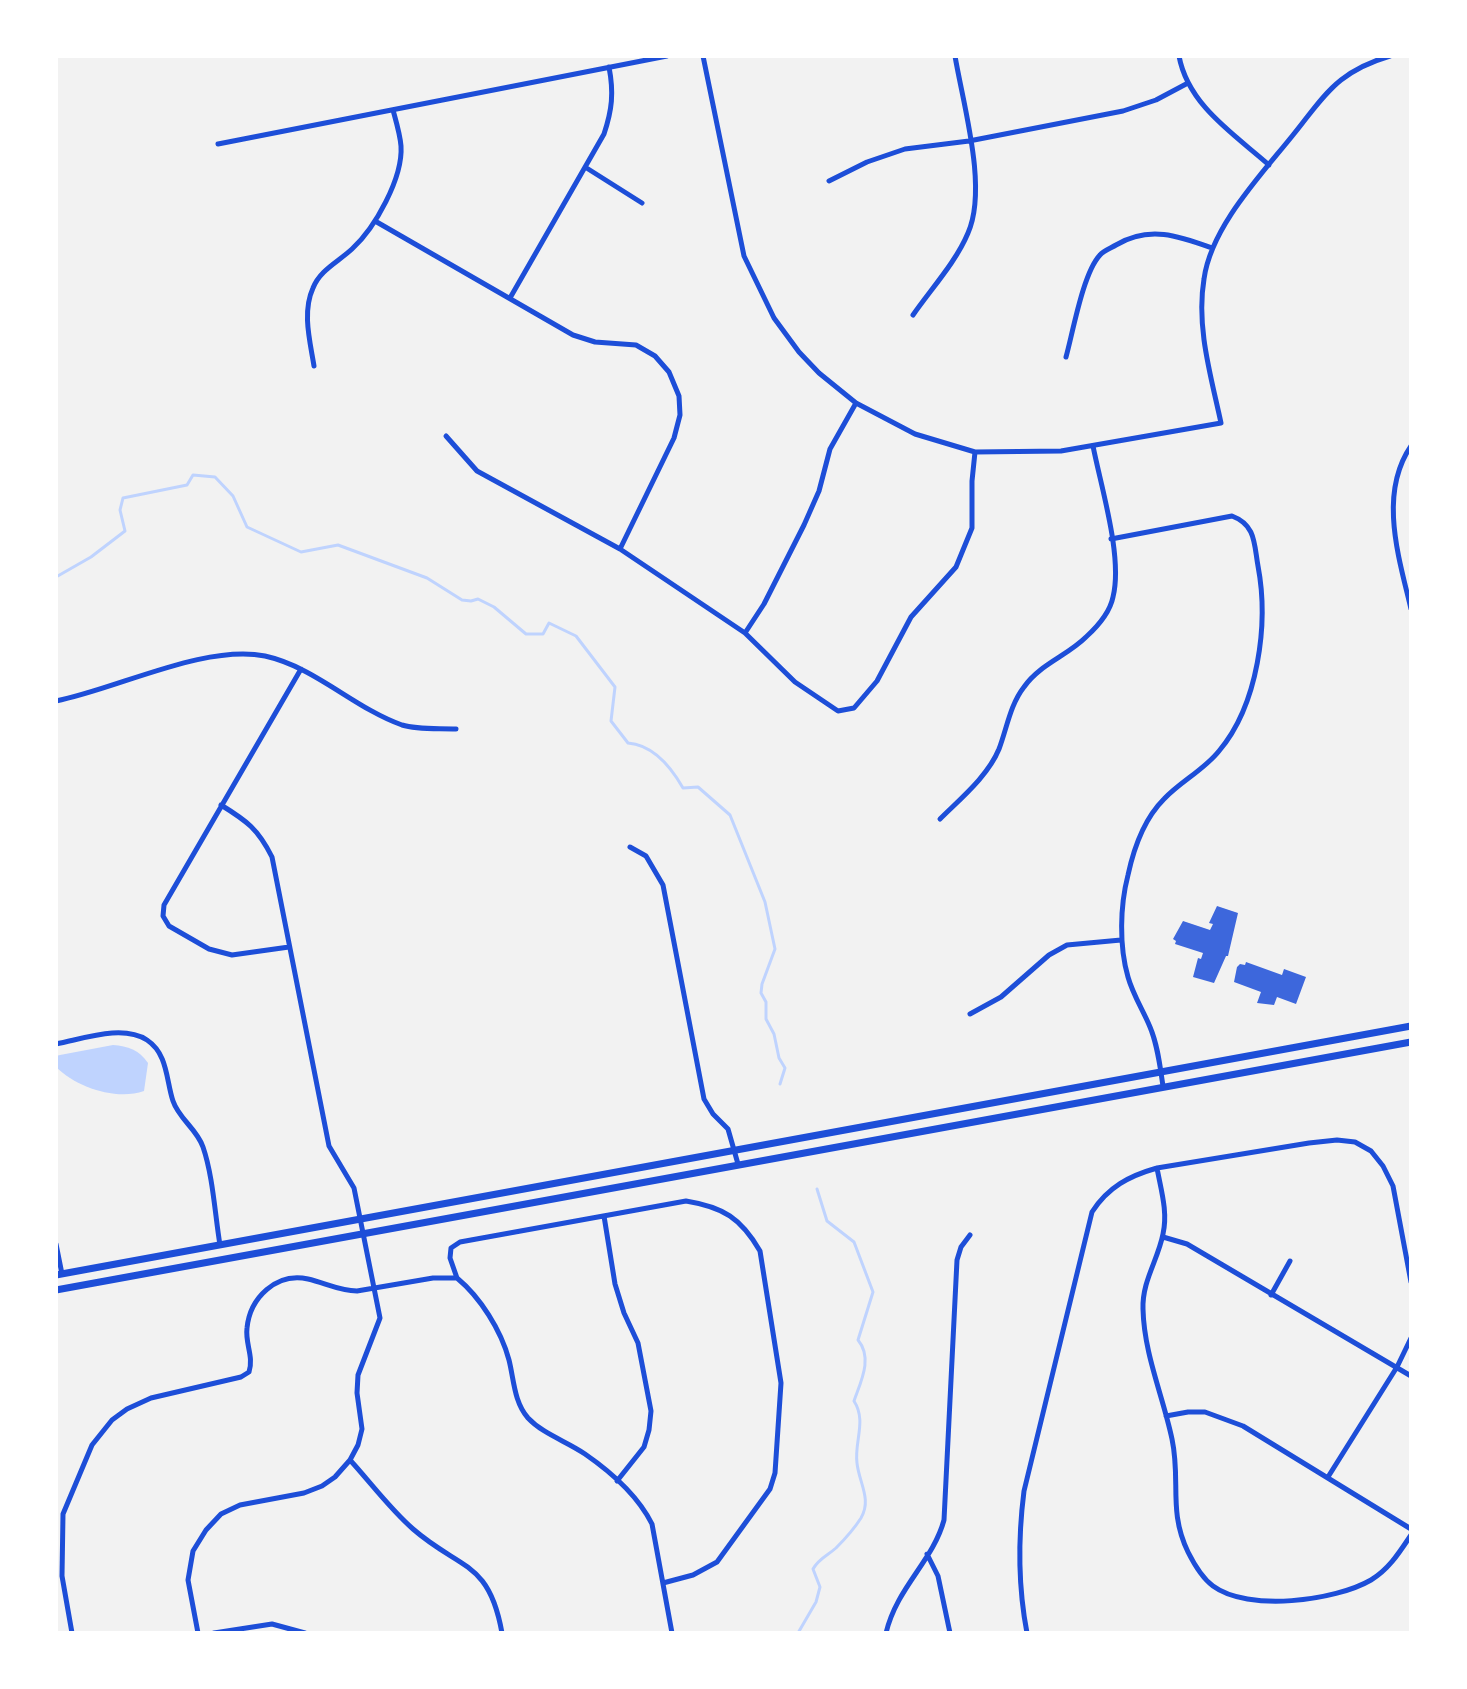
<!DOCTYPE html>
<style>
body{margin:0}
#map{position:relative;width:1467px;height:1689px;overflow:hidden;background:#f2f2f2;font-family:"PT Serif",serif}
canvas{display:block}
.frame{position:absolute;inset:0;border:58px solid #fff;pointer-events:none}
</style>
<div id="map">
<canvas width="1467" height="1689"></canvas>
<div class="frame"></div>
</div>
<script>
const ctx = document.querySelector('canvas').getContext('2d');
ctx.lineJoin = 'round';
function paint(path, color) { ctx.fillStyle = color; ctx.fill(path, 'evenodd'); }
function stroke(path, color, width, dash) { ctx.strokeStyle = color; ctx.lineWidth = width; ctx.lineCap = dash ? 'butt' : 'round'; ctx.setLineDash(dash || []); ctx.stroke(path); }
const water = new Path2D(`
 M113 1045C128 1046 139 1050 148 1063L144 1091C116 1101 76 1087 56 1067V1056L60 1055Z`);
const stream = new Path2D(`
 M56 577 91 557 125 531 120 510 123 498 187 485 193 475 215 477 233 496 247 527 301 552 338 545 427 578 462 600 471 601 478 599 494 607 526 634H543L549 623 576 636 615 687 611 721 628 743C654 745 671 767 683 788L698 787 730 815 765 902 775 949 762 984 761 993 766 1002V1019L774 1034 779 1058 785 1068 780 1084
 M798 1633 816 1602 820 1587 813 1569C819 1558 827 1556 836 1548 845 1539 854 1529 861 1518 872 1499 859 1483 857 1463 854 1442 867 1421 854 1401 861 1381 873 1358 858 1340L873 1292 854 1242 827 1221 817 1189`);
const building = new Path2D(`
 M1217 906 1238 913 1228 956H1226L1214 983 1193 977 1198 958 1201 959 1203 953 1175 944 1176 941 1173 939 1183 921 1210 930 1213 924 1209 923Z
 M1246 962 1282 975 1284 969 1306 977 1296 1004 1277 997 1274 1005 1257 1003 1261 992 1234 982 1237 967 1240 964 1245 965Z`);
const minor = new Path2D(`
 M703 56 744 256 774 318 799 352 819 373 856 403 915 434 975 452 1061 451 1221 423C1211 376 1196 327 1204 279 1211 227 1261 175 1293 135 1308 117 1322 95 1341 80 1355 69 1373 61 1390 56
 M1179 56C1188 105 1234 134 1269 165
 M218 144 667 56
 M585 167 642 203
 M829 181 867 162 905 149 969 141 1123 111 1156 100 1188 83
 M375 221 573 335 595 342 636 345 655 356 669 372 679 396 680 415 674 438 620 549
 M510 298 604 134C612 110 614 93 609 67
 M913 315C931 289 956 262 968 233 988 188 963 104 955 56
 M1066 357C1073 332 1083 273 1100 255 1103 251 1111 248 1116 245 1149 225 1179 236 1212 248
 M314 366C310 341 302 312 313 288 320 270 338 262 352 249 375 228 403 178 401 146 400 134 396 121 393 110
 M446 436 477 471 620 549 745 633 795 682 838 711 854 708 877 681 911 617 956 567 972 528V481L975 452
 M1411 446C1378 494 1399 558 1411 609
 M1111 539 1232 516C1256 525 1254 544 1258 566 1269 624 1258 705 1219 751 1204 770 1181 781 1164 799 1144 819 1134 847 1128 875 1120 906 1119 946 1128 977 1133 995 1143 1010 1150 1027 1158 1046 1160 1067 1163 1086
 M745 633 764 604 804 525 819 491 830 449 856 403
 M56 701C117 689 204 644 265 656 315 667 354 708 402 725 418 730 439 728 456 729
 M940 819C960 799 988 776 999 749 1007 728 1010 705 1024 687 1040 664 1067 656 1086 637 1097 627 1110 612 1113 597 1123 557 1101 487 1093 446
 M630 847 646 856 663 885 704 1099 713 1114 728 1129 738 1164
 M289 947 232 955 209 949 169 926 163 916 164 905 301 669
 M970 1014 1001 997 1049 955 1067 945 1121 940
 M56 1044C83 1039 122 1024 147 1040 168 1054 166 1080 173 1101 179 1119 197 1129 203 1147 213 1176 215 1215 220 1245
 M1157 1168C1161 1190 1168 1212 1163 1234 1158 1260 1142 1281 1143 1309 1144 1354 1163 1396 1172 1439 1181 1481 1168 1511 1188 1552 1194 1564 1202 1578 1213 1586 1248 1612 1335 1601 1371 1580 1389 1569 1399 1553 1411 1535
 M604 1216 615 1284 624 1313 638 1343 651 1411 649 1430 644 1447 617 1481
 M1163 1237 1187 1244 1411 1376
 M56 1244 62 1274
 M457 1278 450 1258 451 1248 460 1242 686 1201C723 1207 741 1218 760 1251L781 1383 775 1473 770 1489 717 1562 693 1575 663 1583
 M457 1278C480 1297 501 1330 509 1360 514 1380 514 1402 528 1418 543 1434 566 1441 585 1454 611 1472 638 1496 652 1524L672 1633
 M1271 1295 1290 1261
 M1166 1416 1188 1412H1205L1243 1426 1411 1529
 M350 1460C371 1483 390 1509 413 1529 460 1570 489 1560 502 1633
 M1328 1477 1397 1367 1411 1338
 M927 1554 938 1576 950 1633
 M72 1633 62 1576 63 1514 92 1445 112 1420 127 1409 151 1398 241 1377 249 1372C254 1356 245 1344 247 1328 250 1298 276 1272 308 1279 325 1283 340 1291 357 1291L433 1278H457
 M198 1633 188 1580 193 1551 206 1530 221 1514 240 1505 304 1493 322 1486 335 1477 350 1460 358 1445 362 1429 357 1393 358 1375 380 1318 354 1188 329 1146 272 857C258 829 247 821 221 805
 M214 1633 272 1624 305 1633
 M886 1633C897 1587 933 1561 944 1520L957 1260 961 1247 970 1235
 M1027 1633C1018 1586 1018 1538 1024 1491L1092 1212C1108 1187 1129 1176 1157 1168L1309 1143 1337 1140 1355 1142 1371 1151 1383 1166 1393 1186 1411 1282`);
const secondary = new Path2D(`
 M56 1275 1411 1026
 M56 1290 1411 1042`);
paint(water, '#bfd3fe');
stroke(stream, '#bfd3fe', 3);
paint(building, '#3d67dc');
stroke(minor, '#1d4ed8', 5);
stroke(secondary, '#1d4ed8', 7);
</script>
